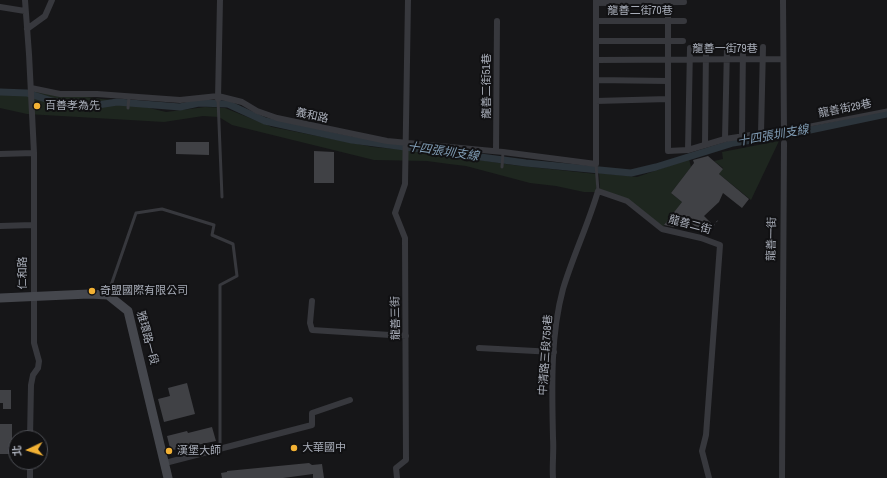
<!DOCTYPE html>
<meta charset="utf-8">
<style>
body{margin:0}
#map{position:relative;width:887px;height:478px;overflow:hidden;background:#161618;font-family:"Archivo Narrow","Noto Sans TC",sans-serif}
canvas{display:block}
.north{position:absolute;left:8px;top:430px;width:40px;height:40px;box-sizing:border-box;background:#111113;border:1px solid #4d4f55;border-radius:50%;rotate:266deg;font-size:11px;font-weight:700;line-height:16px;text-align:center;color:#a8adb8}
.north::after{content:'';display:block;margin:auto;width:14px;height:18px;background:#f2b134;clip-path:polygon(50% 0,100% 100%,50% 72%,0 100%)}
</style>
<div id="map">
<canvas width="887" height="478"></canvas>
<div class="north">北</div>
</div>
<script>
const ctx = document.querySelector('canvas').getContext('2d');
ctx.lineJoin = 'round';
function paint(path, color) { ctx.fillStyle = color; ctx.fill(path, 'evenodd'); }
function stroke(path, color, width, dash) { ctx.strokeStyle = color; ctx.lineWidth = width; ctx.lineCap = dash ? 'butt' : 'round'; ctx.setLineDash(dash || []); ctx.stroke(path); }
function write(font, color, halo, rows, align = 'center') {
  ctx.font = font + ' "Archivo Narrow","Noto Sans TC",sans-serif'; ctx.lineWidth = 4; ctx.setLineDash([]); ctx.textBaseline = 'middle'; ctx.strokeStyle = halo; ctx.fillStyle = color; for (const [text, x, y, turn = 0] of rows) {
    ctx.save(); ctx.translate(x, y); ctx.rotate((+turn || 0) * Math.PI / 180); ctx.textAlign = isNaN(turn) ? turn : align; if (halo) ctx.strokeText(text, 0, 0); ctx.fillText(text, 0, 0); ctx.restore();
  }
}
const green = new Path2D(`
 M32 90 102 99 137 102V105L166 112 205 107 225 108 272 127 373 147 419 151 513 165 596 174 597 192H584L556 186 530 183 466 166 449 164 427 161 374 160 232 125 219 117 203 116 164 122 27 114 0 108V94L29 95Z
 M779 141 751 200 719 174 723 168 714 161 723 159 722 152Z
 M689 159 691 167 671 193 682 202 663 227 628 199 600 190 599 173 637 177Z`);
const canal = new Path2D(`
 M0 92 27 93 52 101 85 107 117 102 180 107 199 103 228 104 265 121 352 140 526 163 631 173 656 167 733 143 791 134 887 114`);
const building = new Path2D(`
 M176 142H209V155L176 154Z
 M314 151 334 152V183H314Z
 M708 156 723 169 719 174 749 199 742 208 723 193 719 202 704 216 712 224 704 233 683 217 674 227 664 225 682 202 671 193 694 163 693 160Z
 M187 383 195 414 164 422 158 399 170 396 168 388Z
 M0 390H11V409H3V403H0Z
 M0 424H12V454H0Z
 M212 427 216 441 173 450 170 448 167 436 187 431 188 433Z
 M309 463 312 465 322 464 324 478H313V474L283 478H222L221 473 227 472V471Z`);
const path = new Path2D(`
 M669 217 678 224
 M678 225 684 219 698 230
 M707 234 718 220`);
const lane = new Path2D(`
 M218 99 222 197
 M128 108 129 97
 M785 130 887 110
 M596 164 598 191
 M502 167 503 152
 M108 294 136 213 162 209 214 225 212 235 233 244 237 276 220 285V449`);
const street = new Path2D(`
 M25 0 29 54 34 153V343L39 361 38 368 33 375 31 385 30 438
 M668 0V151L688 150 725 139 784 130
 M783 0 784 132
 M596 3 684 2
 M0 7 25 11
 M596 21H684
 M27 29 45 16 52 0
 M596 41H683
 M596 60 783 59
 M596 80 668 81
 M31 88 60 94H97L180 100 218 96 242 102 257 111 277 118 387 141 503 152 596 164V0
 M218 99 220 0
 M596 101 668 99
 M761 133 763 47
 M742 136 743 47
 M725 139 727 47
 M705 145 706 48
 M688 150 690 48
 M496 151 497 21
 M0 154 34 153
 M0 226 33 225
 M312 301 310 323 312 330 406 336
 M479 348 554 352
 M165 463 312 425V413L350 400
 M30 478V462
 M397 478 396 468 406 460 405 238 395 213 405 184 408 0
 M553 478C552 465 554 452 553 438 552 389 550 337 563 289 573 256 588 225 598 191L627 201 662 229 701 238 720 245 706 435 702 451 709 478
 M782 478 784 143`);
const secondary = new Path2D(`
 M0 298 89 294 108 295 128 311 168 478`);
const markers = [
 [37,106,4,"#f2b134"],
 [92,291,4,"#f2b134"],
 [294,448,4,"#f2b134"],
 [169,451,4,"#f2b134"]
];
const streetNames = [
 ["龍善二街70巷",640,11],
 ["龍善一街79巷",725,49],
 ["龍善二街51巷",487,86,-90],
 ["龍善街29巷",845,109,-11],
 ["義和路",312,116,13],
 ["龍善二街",690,225,15],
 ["龍善一街",772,239,-89],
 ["仁和路",23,273,-90],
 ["龍善三街",396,318,-91],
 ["雅環路一段",147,338,75],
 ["中清路三段758巷",546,355,-86]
];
const poiNames = [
 ["百善孝為先",45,106],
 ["奇盟國際有限公司",100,291],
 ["大華國中",302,448],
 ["漢堡大師",177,451]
];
const waterNames = [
 ["十四張圳支線",773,136,-10],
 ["十四張圳支線",443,152,8]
];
paint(green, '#1e261f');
stroke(canal, '#2c353c', 7);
paint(building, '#404145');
stroke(path, '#3d3f44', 1, [2, 3]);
stroke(lane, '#37383d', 3);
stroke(street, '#37383d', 6);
stroke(secondary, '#45474d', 9);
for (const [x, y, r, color] of markers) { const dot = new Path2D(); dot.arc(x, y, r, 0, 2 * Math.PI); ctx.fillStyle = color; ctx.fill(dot); stroke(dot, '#111113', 1.5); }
write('11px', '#a8adb8', '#111113', streetNames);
write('11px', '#a8adb8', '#111113', poiNames, 'left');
write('italic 12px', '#7f9bb3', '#111113', waterNames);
</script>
